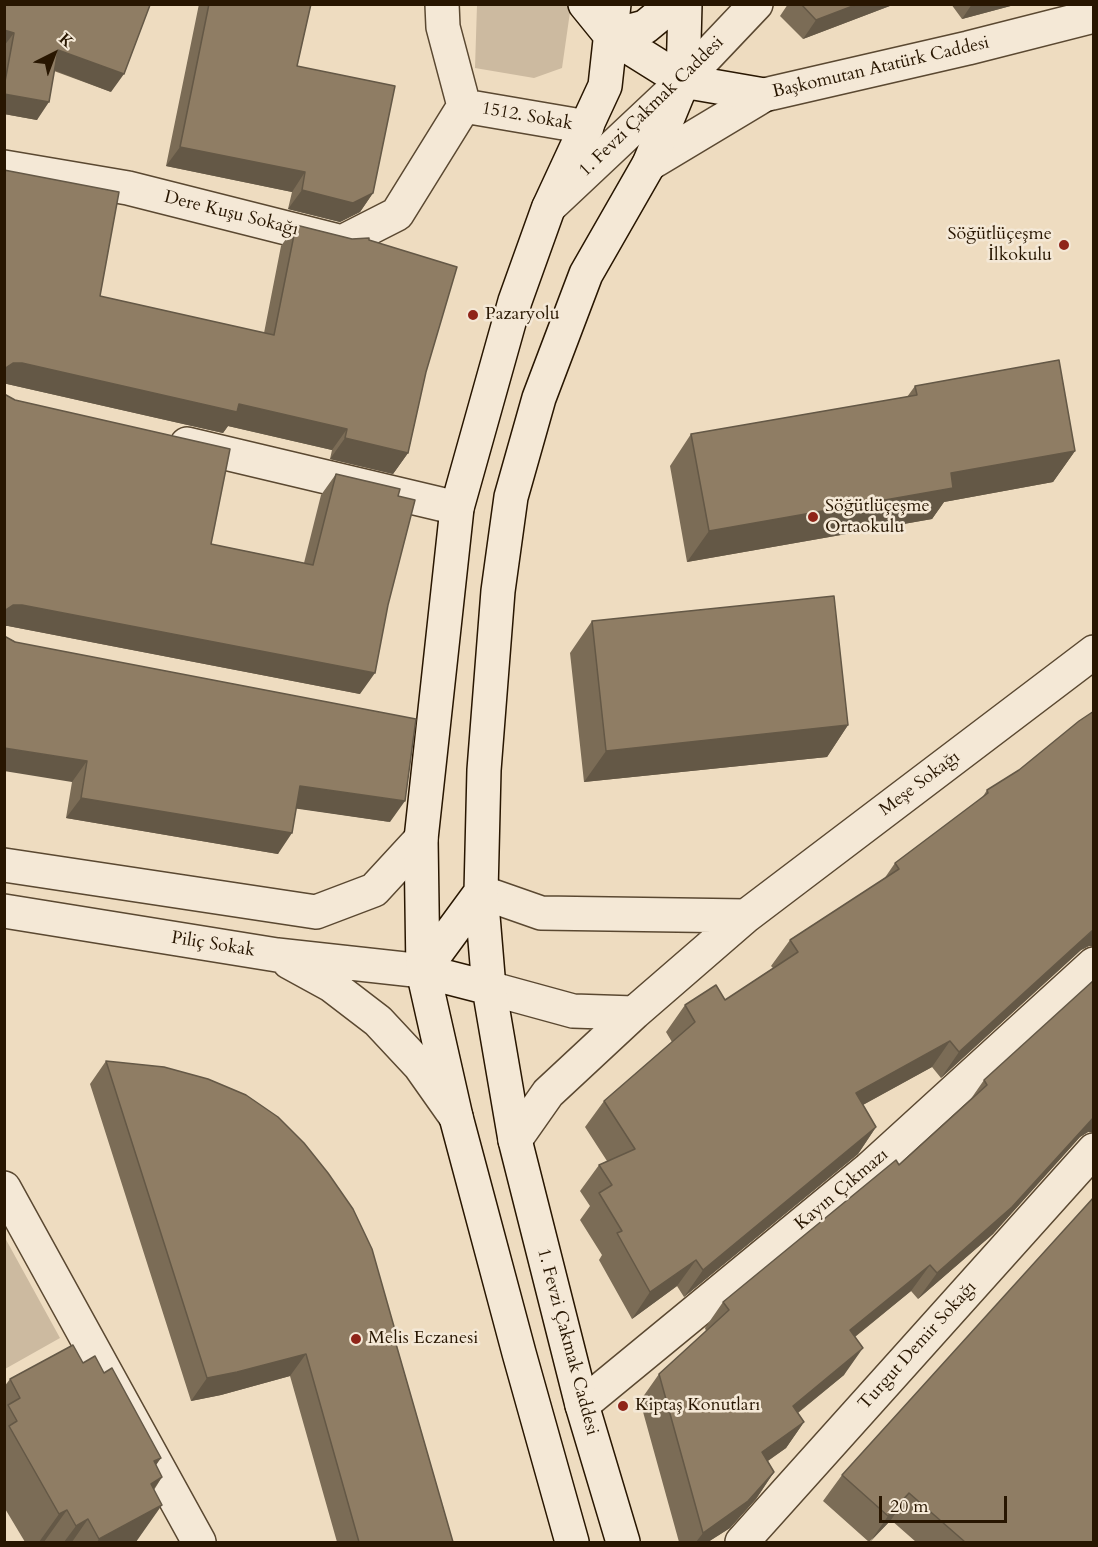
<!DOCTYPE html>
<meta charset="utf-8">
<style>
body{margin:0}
#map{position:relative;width:1098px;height:1547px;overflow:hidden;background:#eedcc0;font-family:Cardo,serif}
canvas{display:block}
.frame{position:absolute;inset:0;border:6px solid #281601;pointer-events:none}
.north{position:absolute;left:24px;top:24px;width:60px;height:60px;-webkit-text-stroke:4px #f4e8d6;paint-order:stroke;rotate:42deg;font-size:16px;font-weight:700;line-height:24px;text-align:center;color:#281601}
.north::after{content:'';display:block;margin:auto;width:21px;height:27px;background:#281601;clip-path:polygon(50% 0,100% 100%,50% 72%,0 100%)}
.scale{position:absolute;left:879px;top:1496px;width:128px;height:27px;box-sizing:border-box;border:3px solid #281601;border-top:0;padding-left:8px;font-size:18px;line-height:21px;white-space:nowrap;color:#281601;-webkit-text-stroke:4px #f4e8d6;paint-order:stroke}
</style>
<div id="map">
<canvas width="1098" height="1547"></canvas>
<div class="frame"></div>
<div class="north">K</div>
<div class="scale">20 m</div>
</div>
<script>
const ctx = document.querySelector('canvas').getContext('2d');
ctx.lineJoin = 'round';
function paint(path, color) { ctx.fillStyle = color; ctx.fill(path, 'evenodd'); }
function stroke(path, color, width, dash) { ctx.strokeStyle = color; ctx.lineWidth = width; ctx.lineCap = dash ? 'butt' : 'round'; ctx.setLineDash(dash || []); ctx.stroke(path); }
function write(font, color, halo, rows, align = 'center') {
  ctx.font = font + ' Cardo,serif'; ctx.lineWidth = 5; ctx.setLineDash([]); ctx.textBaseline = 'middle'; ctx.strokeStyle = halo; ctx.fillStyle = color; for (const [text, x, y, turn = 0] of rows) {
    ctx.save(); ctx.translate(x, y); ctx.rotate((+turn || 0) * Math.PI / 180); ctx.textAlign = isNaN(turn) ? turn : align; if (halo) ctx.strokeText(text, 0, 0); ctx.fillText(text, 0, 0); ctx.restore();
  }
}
const green = new Path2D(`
 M477 5H571L562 68 534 78 475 68Z
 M4 1236 60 1338 5 1369H4Z`);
const minor = new Path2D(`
 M442 4 443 27 464 106 587 127
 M4 167 128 188 342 242 397 214 464 106
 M187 444 457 508
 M481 892 541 913 746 916
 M489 988 573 1011 634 1013
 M515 1140 548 1093 634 1013 746 916 1094 652
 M4 1188 199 1542
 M582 1405 869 1169 1094 964
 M742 1542 1094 1150`);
const tertiary = new Path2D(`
 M649 164 764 95 968 48 1094 16
 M549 207 683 81 756 4
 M4 865 316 912 374 890 421 839
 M4 911 277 955 423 971
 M289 962 331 985 378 1021 420 1066 456 1117`);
const secondary = new Path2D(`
 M585 4 611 36 683 81 764 95
 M611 36 645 27 673 4
 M481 892 423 971 489 988
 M572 1542 519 1353 456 1117 423 971 421 839 457 508 515 301 548 209 605 86 614 4
 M623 1542 582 1405 515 1140 489 988 481 892 484 770 498 591 511 497 539 398 586 274 649 164 683 81 685 4`);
const wall = new Path2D(`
 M4 4 111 92 54 71 37 120 4 114Z
 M199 4H311L297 66 373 193 360 212 340 222 288 209 292 192 166 166Z
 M788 4H895L803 39 780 16Z
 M951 4H1018L962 19Z
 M4 170 100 296 264 333 281 246 296 225 352 239 369 240 426 372 408 453 393 474 330 459 332 450 228 426 223 433 7 384H4Z
 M915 386 1075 451 1053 482 944 502 932 519 687 562 670 466 691 434 907 397Z
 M4 393 6 395 211 544 304 563 321 495 336 474 360 694 8 626H4Z
 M592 621 848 725 827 757 584 782 570 653Z
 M6 637 390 822 296 808 278 854 66 818 72 782Z
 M987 790 1089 946 1081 950 941 1078 932 1067 863 1105 876 1127 858 1154 684 1297 677 1286 632 1319 599 1260 602 1255 580 1220 590 1206 580 1191 599 1165 607 1161 585 1127 604 1101 672 1042 666 1032 685 1005 725 1000 773 968 771 966 790 940 884 879 895 863 982 798Z
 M106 1061 395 1330 393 1333 453 1542H337L290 1376 221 1395 191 1401 90 1084Z
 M984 1080 1088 1132 1080 1137 993 1234 918 1299 911 1291 855 1337 844 1375 798 1413 804 1422 786 1448 768 1461 774 1472 756 1499 730 1528 708 1542H679L640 1401 659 1374 706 1331 705 1328 723 1302 899 1165 968 1103Z
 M83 1363 156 1465 162 1477 154 1490 136 1542H25L4 1507V1387L10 1379Z
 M842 1475 1094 1542H916L891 1520 869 1542 823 1501Z`);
const shadedWall = new Path2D(`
 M858 4H895L803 39 816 20Z
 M972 4H1018L962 19Z
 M4 30 14 33 4 46Z
 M58 50 124 74 111 92 46 67Z
 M4 94 49 102 37 120 4 114Z
 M180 147 305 172 292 192 166 166Z
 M302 190 373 193 360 212 340 222 288 209Z
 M13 363H22L239 404 347 429 332 450 228 426 223 433 7 384H4V369Z
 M345 438 408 453 393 474 330 459Z
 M1075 451 1053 482 944 502 932 519 687 562 709 531 951 473Z
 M13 605H22L375 673 360 694 8 626H4V611Z
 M848 725 827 757 584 782 606 751Z
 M4 748 87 761 72 782 4 771Z
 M300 786 405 801 390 822 285 807Z
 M81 798 292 833 278 854 66 818Z
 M1094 929V946H1089L1081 950 941 1078 959 1052Z
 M950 1041 932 1067 837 1119 856 1093Z
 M1094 1117V1132H1088L1080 1137 993 1234 918 1299 937 1273Z
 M876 1127 858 1154 684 1297 703 1270Z
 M696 1260 677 1286 632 1319 650 1292Z
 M930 1265 911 1291 831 1356 850 1330Z
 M863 1348 844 1375 774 1432 793 1406Z
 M306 1354 290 1376 221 1395 191 1401 207 1378Z
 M804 1422 786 1448 743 1478 762 1452Z
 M161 1458 133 1498 154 1461Z
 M774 1472 756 1499 730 1528 708 1542H696L703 1533Z
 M162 1477 134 1517 151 1484Z
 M909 1493 891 1520 870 1542 888 1516Z
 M162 1505 136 1542H97L99 1539Z
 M67 1510 44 1542H39L59 1514Z
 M88 1519 72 1542H64L76 1526Z`);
const building = new Path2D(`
 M4 4H149L150 5 124 74 58 50 49 102 4 94V87L14 33 4 30Z
 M209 4H311L297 66 395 86 373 193 353 203 302 190 305 172 180 147Z
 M801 4H858L816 20Z
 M4 170 119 192 100 296 274 335 296 225 352 239 369 238V240L457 267 426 372 408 453 345 438 347 429 239 404 237 412 22 363H13L4 369Z
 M1059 360 1075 451 951 473 953 488 709 531 691 434 917 395 915 386Z
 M4 393 6 395 15 400 230 449 211 544 313 565 336 474 400 489 398 496 415 500 388 605 375 673 22 605H13L4 611Z
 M834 596 848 725 606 751 592 621Z
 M4 635 6 637 15 642 416 719 405 801 300 786 292 833 81 798 87 761 4 748Z
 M1094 711V929L959 1052 950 1041 856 1093 876 1127 703 1270 696 1260 650 1292 617 1233 622 1231 599 1193 612 1185 599 1165 635 1149 604 1101 695 1022 685 1005 716 985 725 1000 798 952 790 940 899 869 895 863 988 793 987 790 1019 770 1079 721Z
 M1094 980V1117L1012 1207 937 1273 930 1265 850 1330 863 1348 793 1406 804 1422 762 1452 774 1472 748 1501 703 1533 659 1374 729 1310 723 1302 896 1160 899 1165 987 1085 984 1080Z
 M106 1061 164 1067 208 1079 246 1095 278 1117 304 1143 328 1173 353 1209 372 1249 395 1330H392L453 1542H359L306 1354 237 1372 207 1378Z
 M1094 1197V1542H965L909 1493 888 1516 842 1475Z
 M73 1345 83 1363 95 1356 104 1373 112 1368 161 1458 154 1461 162 1477 151 1484 162 1505 99 1539 88 1519 76 1526 67 1510 59 1514 9 1426 17 1421 8 1405 20 1398 10 1379Z`);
const markers = [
 [1064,245,6,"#8f2418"],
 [473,315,6,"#8f2418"],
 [813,517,6,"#8f2418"],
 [356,1339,6,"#8f2418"],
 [623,1406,6,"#8f2418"]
];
const streetNames = [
 ["Başkomutan Atatürk Caddesi",881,68,-13],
 ["1. Fevzi Çakmak Caddesi",652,107,-44],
 ["1512. Sokak",527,117,10],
 ["Dere Kuşu Sokağı",231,214,14],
 ["Meşe Sokağı",920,784,-37],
 ["Piliç Sokak",213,945,9],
 ["Kayın Çıkmazı",842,1190,-40],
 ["1. Fevzi Çakmak Caddesi",567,1342,75],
 ["Turgut Demir Sokağı",918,1346,-48]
];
const poiNames = [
 ["Söğütlüçeşme",1052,235,"right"],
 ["İlkokulu",1052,256,"right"],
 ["Pazaryolu",485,315],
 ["Söğütlüçeşme",825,507],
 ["Ortaokulu",825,528],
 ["Melis Eczanesi",368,1339],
 ["Kiptaş Konutları",635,1406]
];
paint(green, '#ccbaa0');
stroke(minor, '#5a4831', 36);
stroke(tertiary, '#5a4831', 36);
stroke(secondary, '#281601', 36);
stroke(minor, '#f4e8d6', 33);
stroke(tertiary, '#f4e8d6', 33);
stroke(secondary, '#f4e8d6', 33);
paint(wall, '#7b6c56');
paint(shadedWall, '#645846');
paint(building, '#8f7d64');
stroke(building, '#645846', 1.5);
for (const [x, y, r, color] of markers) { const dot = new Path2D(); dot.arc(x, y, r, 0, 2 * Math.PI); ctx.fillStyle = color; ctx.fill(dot); stroke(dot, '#f4e8d6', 2); }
write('18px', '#281601', '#f4e8d6', streetNames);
write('18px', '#281601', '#f4e8d6', poiNames, 'left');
</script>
